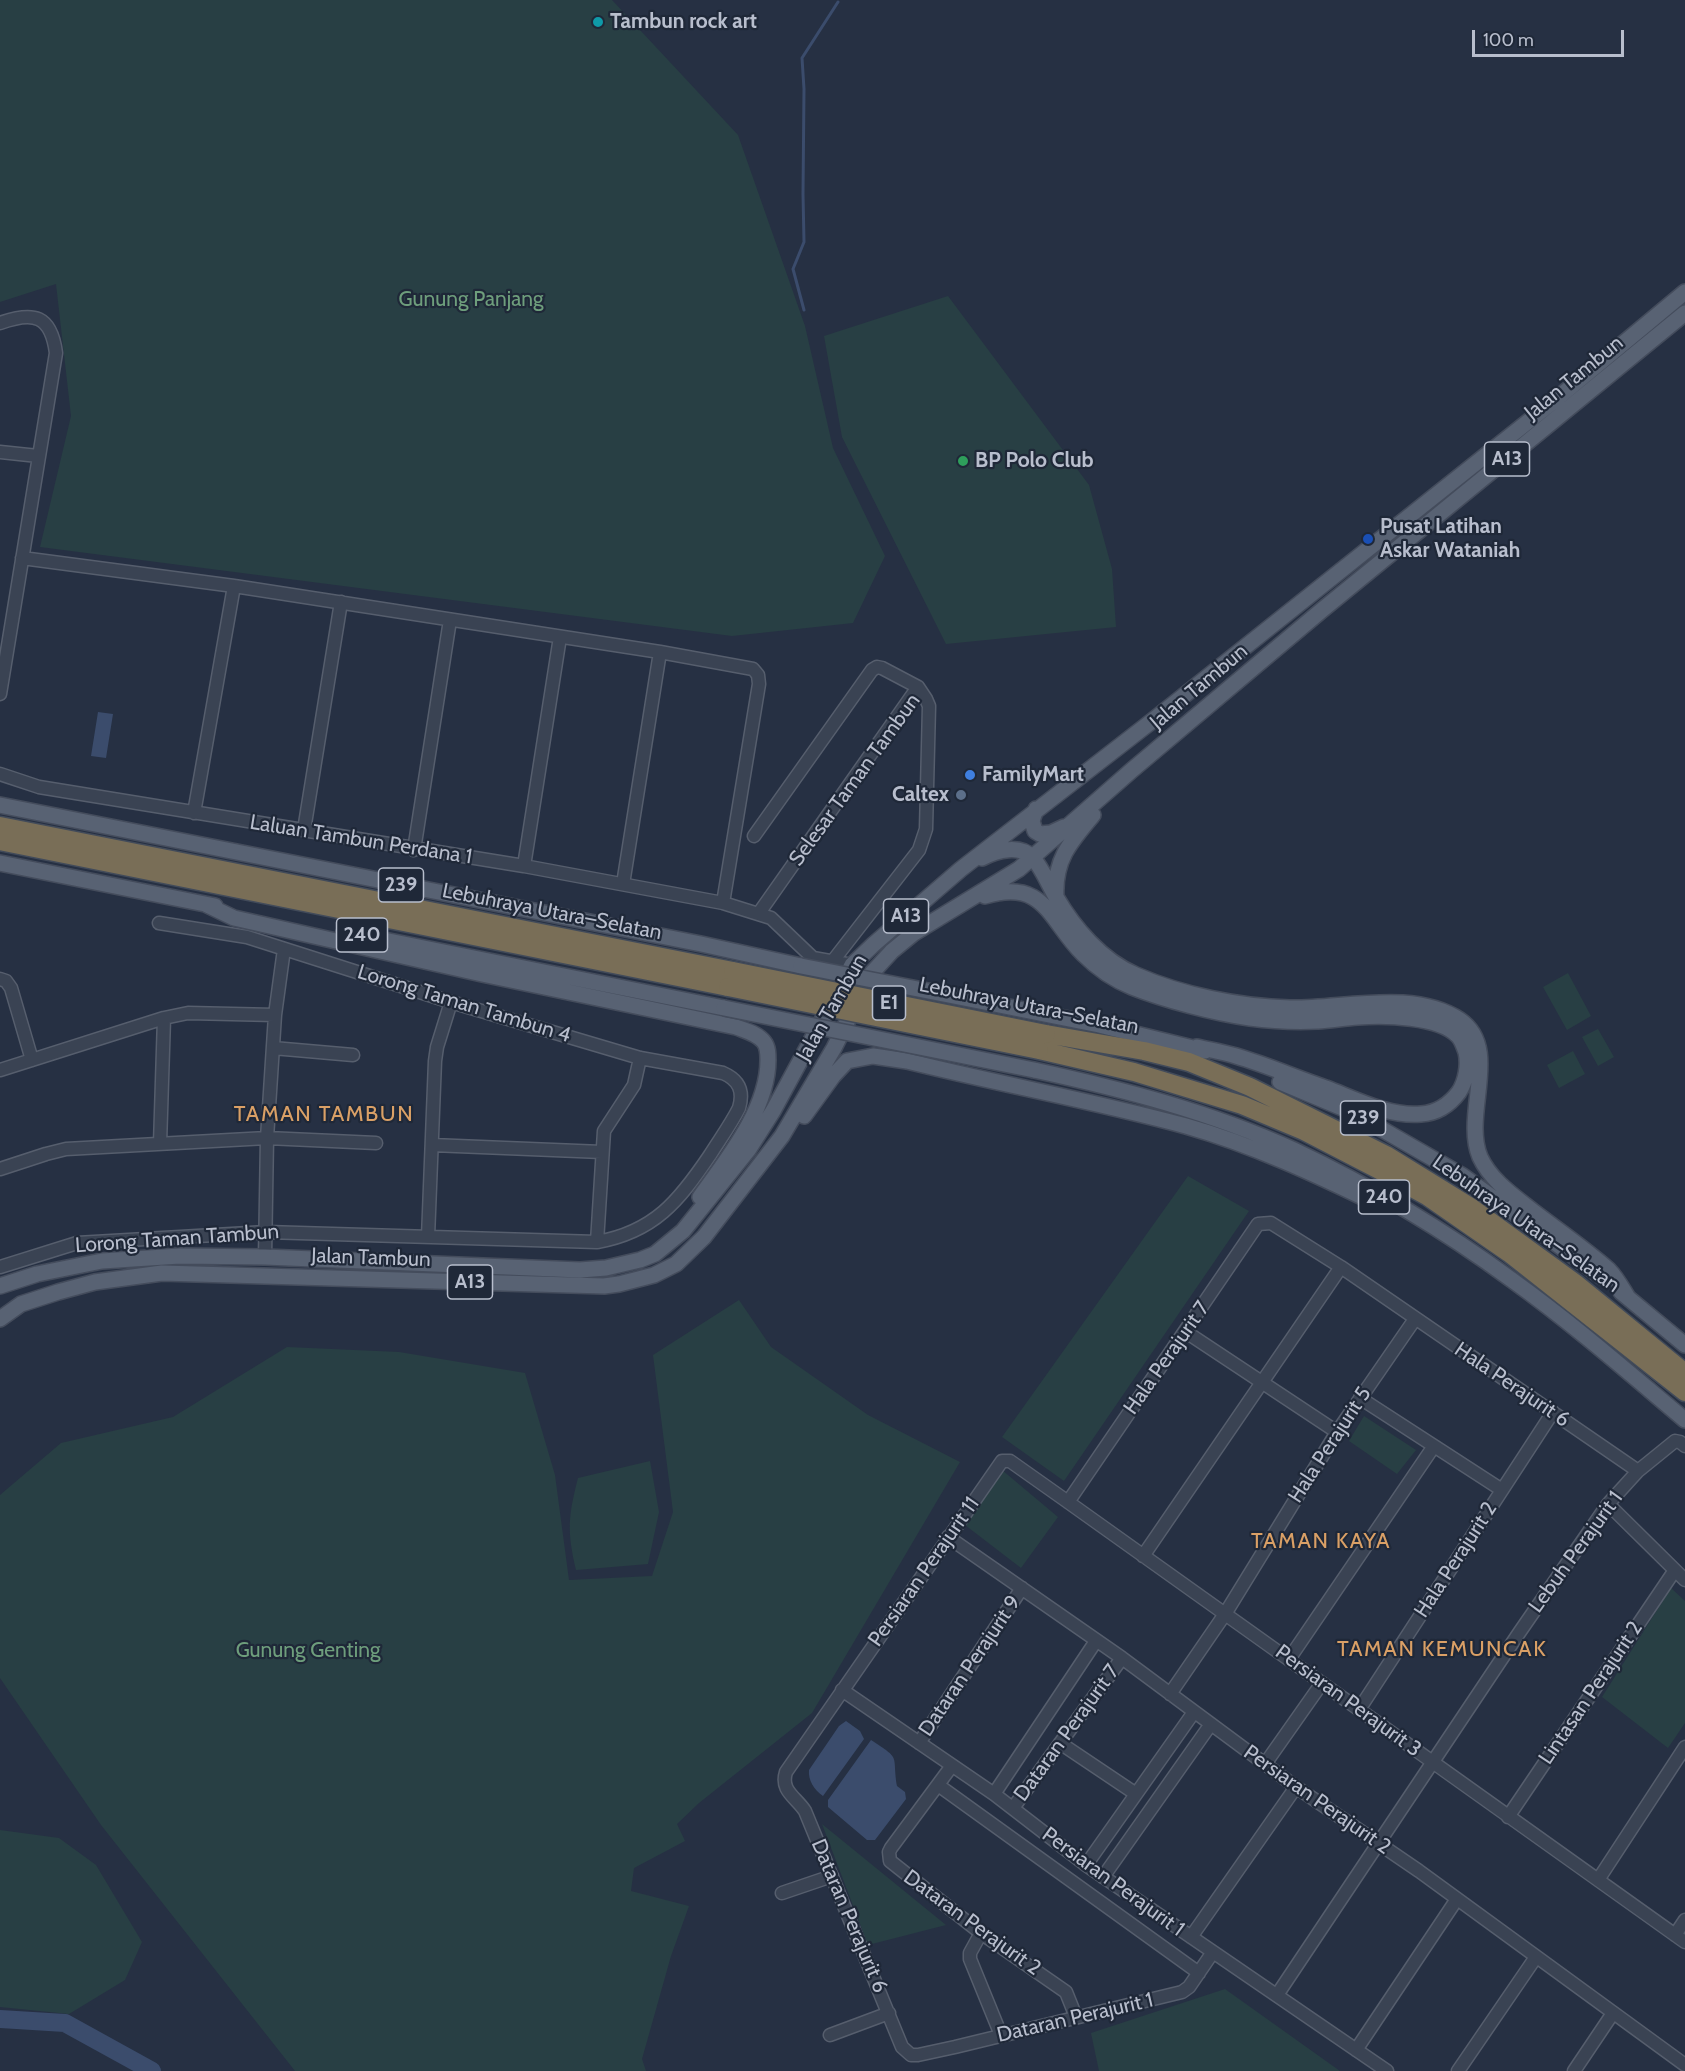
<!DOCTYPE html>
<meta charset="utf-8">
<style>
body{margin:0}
#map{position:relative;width:1685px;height:2071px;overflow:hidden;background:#263043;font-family:Cabin,sans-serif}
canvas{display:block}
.scale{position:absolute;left:1472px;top:30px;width:152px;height:27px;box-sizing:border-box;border:3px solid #b8becd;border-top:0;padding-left:8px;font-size:18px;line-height:21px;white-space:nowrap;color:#b8becd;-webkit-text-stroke:4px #1f2838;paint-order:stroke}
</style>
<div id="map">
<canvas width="1685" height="2071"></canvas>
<div class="scale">100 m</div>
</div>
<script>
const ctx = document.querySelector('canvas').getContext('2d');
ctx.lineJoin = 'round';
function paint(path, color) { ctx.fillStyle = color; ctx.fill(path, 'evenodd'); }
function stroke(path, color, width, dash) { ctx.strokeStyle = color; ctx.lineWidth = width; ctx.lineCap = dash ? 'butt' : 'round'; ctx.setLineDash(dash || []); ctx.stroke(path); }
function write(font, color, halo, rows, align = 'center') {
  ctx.font = font + ' Cabin,sans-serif'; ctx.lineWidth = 4.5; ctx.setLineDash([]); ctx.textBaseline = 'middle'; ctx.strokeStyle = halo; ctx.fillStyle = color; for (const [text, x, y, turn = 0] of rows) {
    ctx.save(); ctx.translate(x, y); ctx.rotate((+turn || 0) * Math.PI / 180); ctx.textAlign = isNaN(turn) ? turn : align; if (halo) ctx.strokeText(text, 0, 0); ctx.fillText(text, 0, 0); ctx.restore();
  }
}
const green = new Path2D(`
 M0 0H612L738 135 805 326 833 448 885 556 853 623 732 636 40 547 71 416 56 284 0 302Z
 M948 296 1089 485 1112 569 1116 627 946 644 842 437 824 336Z
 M1568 973 1591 1016 1567 1030 1543 987Z
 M1598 1029 1614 1057 1598 1066 1582 1037Z
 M1573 1051 1585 1074 1559 1088 1547 1065Z
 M1188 1176 1249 1211 1064 1481 1002 1437Z
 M739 1300 771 1347 868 1415 960 1462 812 1713 699 1803 677 1824 685 1841 634 1868 631 1891 689 1906 671 1956 642 2059 646 2071H295L101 1825 0 1678V1495L61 1443 173 1417 287 1347 399 1352 525 1373 555 1475 569 1580 652 1576 673 1512 653 1355Z
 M1364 1416 1416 1450 1397 1474 1349 1441Z
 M650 1461 659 1512 648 1564 576 1570C567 1531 568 1517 578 1478Z
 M1002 1470 1058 1517 1021 1568 965 1525Z
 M1671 1588 1685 1601V1723L1668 1748 1602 1697Z
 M822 1824 946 1925 868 1945Z
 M0 1830 59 1838 96 1865 142 1942 125 1980 69 2014 0 2007Z
 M1225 1989 1340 2071H1099L1091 2033Z`);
const water = new Path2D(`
 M98 712 113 714 106 758 91 756Z
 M846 1721 860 1731 864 1739 823 1796C814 1790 808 1780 809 1770L839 1726Z
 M871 1740C902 1760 892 1754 897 1786L905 1792 906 1799 875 1840H867L828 1807V1800Z`);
const stream = new Path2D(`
 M804 310 793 269 804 242 803 194 804 89 802 58 838 2`);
const river = new Path2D(`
 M0 2019 65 2023 152 2071`);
const minor = new Path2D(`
 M0 323C34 311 51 315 56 353L0 694
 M0 452 38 456
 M22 558 234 586 660 652 753 669 758 675 759 684 723 903
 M0 774 39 787 524 866 723 903 771 918 813 958 852 965
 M194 813 234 586
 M304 830 341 602
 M754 836 872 670 877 667 882 668 918 687
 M414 850 450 620
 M524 866 560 637
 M623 884 660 652
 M759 913 918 687 926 699 929 706 926 829 919 850 832 962
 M0 979 6 981 11 988 32 1060
 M273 1048 353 1055
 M0 1070 164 1018 188 1013 275 1015
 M160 1144 164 1018
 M432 1145 602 1152
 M0 1169 46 1154 66 1149 267 1138 376 1143
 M428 1237 435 1061 437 1047 451 1002
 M597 1242 604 1131 634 1085 640 1058
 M265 1257 267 1138 275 1015 284 949
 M0 1267 77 1243 266 1232 597 1242C654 1232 679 1201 710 1155 720 1139 731 1124 739 1108 744 1091 739 1080 723 1073L640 1058 451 1002 247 937 159 923
 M1186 1332 1337 1432
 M1360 1398 1502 1490
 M1068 1502 1258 1224 1271 1223 1341 1267 1638 1471 1675 1441 1680 1442 1685 1446
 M1608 1504 1685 1580
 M948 1537 1122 1658 1296 1787 1419 1871 1685 2065
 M1143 1556 1341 1267
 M1289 1659 1434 1446
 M842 1690 994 1794 1086 1865 1387 2071
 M1170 1694 1225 1614 1337 1432 1415 1319
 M1360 1708 1553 1412
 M919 1743 1022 1588
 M1060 1743 1136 1794
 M1265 1764 1322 1683
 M951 1767 891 1848 889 1852 890 1861 981 1933 1066 1992 1076 2017
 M938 1785 1199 1973
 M994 1794 1096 1641
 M1013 1808 1122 1658
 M1508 1817 1675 1570
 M1086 1865 1194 1712
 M1103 1877 1211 1724
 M1598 1880 1685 1747
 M782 1893 832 1876
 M981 1933 970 1953V1959L1001 2035
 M1675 1935 1685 1920
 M1191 1937 1296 1787
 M1213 1952 1189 1987 1182 1992 955 2047 918 2055H911L902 2047 805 1811C796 1797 780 1791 786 1772L1002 1461H1010L1068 1502 1685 1942
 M1277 1995 1519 1633 1608 1504 1638 1471
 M830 2035 889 2013
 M1356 2050 1457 1899
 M1458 2071 1536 1957
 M1574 2071 1613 2013`);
const major = new Path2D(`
 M0 805 701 944 801 966
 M1036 809 1032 821 1035 831 1040 834 1051 833 1064 827
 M982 858C997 850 1020 844 1033 858 1042 868 1049 885 1056 897 1074 928 1102 961 1136 975 1182 995 1240 1007 1290 1008 1343 1009 1413 989 1460 1020 1502 1049 1462 1114 1480 1157 1491 1181 1514 1196 1534 1212 1559 1231 1585 1249 1609 1270 1616 1277 1622 1288 1627 1296
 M0 863 215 906
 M985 896C1045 878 1049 920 1083 954 1097 968 1114 980 1132 987 1165 1000 1214 1013 1250 1018 1272 1021 1295 1022 1318 1021 1331 1020 1345 1018 1358 1017 1384 1015 1440 1016 1458 1036 1462 1040 1464 1047 1466 1052 1469 1065 1466 1081 1459 1092 1450 1104 1437 1113 1421 1114 1389 1117 1355 1099 1326 1088 1296 1078 1267 1065 1236 1056 1223 1052 1210 1050 1197 1047
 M1056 897C1054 860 1070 842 1093 815
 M205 904 234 918 482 974 736 1027C746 1031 757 1033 764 1042 768 1047 768 1054 768 1060 768 1109 728 1158 700 1197
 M344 932 724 1008
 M989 1003 1099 1025 1205 1051
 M1034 1070C1122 1089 1211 1112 1294 1150 1370 1186 1444 1230 1512 1280 1572 1323 1628 1372 1685 1420
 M1280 1082 1352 1112 1463 1176 1602 1277
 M804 1116 833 1076 847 1061 873 1056 907 1061C999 1084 1094 1101 1186 1126 1253 1145 1317 1175 1379 1205
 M0 1286 37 1274 102 1261 180 1256 265 1257 580 1270 606 1268 640 1260 655 1254 683 1231 749 1149 773 1111 852 965 874 944 961 869 1152 721 1554 401 1685 292
 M1621 1292 1685 1345
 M0 1319 21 1304 58 1292 95 1282 162 1273 604 1286 619 1284 654 1275 676 1264 704 1237 782 1136 834 1048 871 974 892 951 914 933 1019 869 1132 770 1322 610 1685 313`);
const highway = new Path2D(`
 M0 826 733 971
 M0 841 728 987
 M1046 1034 1144 1051 1189 1062 1250 1087 1386 1155 1472 1208 1575 1283 1685 1373
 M1039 1050 1134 1072 1242 1105 1304 1131 1385 1173 1427 1196 1509 1253 1685 1392`);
const majorBridge = new Path2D(`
 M801 966 989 1003
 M724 1008 1034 1070`);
const highwayBridge = new Path2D(`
 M733 971 1046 1034
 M728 987 1039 1050`);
const markers = [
 [598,22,6,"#0f9aa8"],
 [963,461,6,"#2e9e5b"],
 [1368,539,6,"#1a4fb4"],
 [970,775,6,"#3f7fe0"],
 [961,795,6,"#5c6f8a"]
];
const shields = [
 [1507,459,45],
 [401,885,45],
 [906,916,45],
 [362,935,51],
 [889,1003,33],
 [1363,1118,45],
 [1384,1197,51],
 [470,1282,45]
];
const shieldNames = [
 ["A13",1507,459],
 ["239",401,885],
 ["A13",906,916],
 ["240",362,935],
 ["E1",889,1003],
 ["239",1363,1118],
 ["240",1384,1197],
 ["A13",470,1282]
];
const poiNames = [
 ["Tambun rock art",610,22],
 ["BP Polo Club",975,461],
 ["Pusat Latihan",1380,527],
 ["Askar Wataniah",1380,551],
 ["FamilyMart",982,775],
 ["Caltex",949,795,"right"]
];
const parkNames = [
 ["Gunung Panjang",471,300],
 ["Gunung Genting",308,1651]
];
const streetNames = [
 ["Jalan Tambun",1574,378,-39],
 ["Jalan Tambun",1199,687,-40],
 ["Selesar Taman Tambun",855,780,-54],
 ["Laluan Tambun Perdana 1",361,840,9],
 ["Lebuhraya Utara–Selatan",552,912,11],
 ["Lorong Taman Tambun 4",464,1004,17],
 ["Lebuhraya Utara–Selatan",1029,1006,11],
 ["Jalan Tambun",832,1008,-60],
 ["Lebuhraya Utara–Selatan",1526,1224,35],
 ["Lorong Taman Tambun",177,1239,-4],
 ["Jalan Tambun",371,1258,2],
 ["Hala Perajurit 7",1167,1358,-55],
 ["Hala Perajurit 6",1512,1385,34],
 ["Hala Perajurit 5",1330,1445,-57],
 ["Lebuh Perajurit 1",1576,1552,-54],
 ["Hala Perajurit 2",1456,1560,-57],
 ["Persiaran Perajurit 11",924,1572,-55],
 ["Dataran Perajurit 9",970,1666,-56],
 ["Lintasan Perajurit 2",1591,1693,-56],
 ["Persiaran Perajurit 3",1348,1701,36],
 ["Dataran Perajurit 7",1067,1733,-54],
 ["Persiaran Perajurit 2",1317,1800,35],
 ["Persiaran Perajurit 1",1113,1882,36],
 ["Dataran Perajurit 6",849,1916,67],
 ["Dataran Perajurit 2",972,1923,36],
 ["Dataran Perajurit 1",1075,2018,-13]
];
const neighbourhoodNames = [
 ["TAMAN TAMBUN",324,1115],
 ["TAMAN KAYA",1321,1542],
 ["TAMAN KEMUNCAK",1442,1650]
];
paint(green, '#283f44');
paint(water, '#3b4c6c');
stroke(stream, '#3b4c6c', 3);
stroke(river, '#3b4c6c', 18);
stroke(minor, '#565e6d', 15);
stroke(major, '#444c5c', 18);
stroke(highway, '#424b5a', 21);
stroke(minor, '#3a4353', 12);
stroke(major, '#586273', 15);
stroke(highway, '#796e57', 18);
stroke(majorBridge, '#444c5c', 18, []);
stroke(highwayBridge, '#424b5a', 21, []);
stroke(majorBridge, '#586273', 15);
stroke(highwayBridge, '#796e57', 18);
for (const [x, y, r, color] of markers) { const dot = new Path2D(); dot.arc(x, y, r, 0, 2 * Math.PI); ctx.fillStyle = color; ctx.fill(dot); stroke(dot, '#1f2838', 2); }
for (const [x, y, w] of shields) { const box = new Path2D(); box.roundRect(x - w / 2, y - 17, w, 34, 4.5); ctx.fillStyle = '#1f2838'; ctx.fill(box); stroke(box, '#b8becd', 1.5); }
write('bold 20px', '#b8becd', null, shieldNames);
write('bold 21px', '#b8becd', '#1f2838', poiNames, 'left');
write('21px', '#6e9e7c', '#1f2838', parkNames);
write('21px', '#b8becd', '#1f2838', streetNames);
ctx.letterSpacing = '1.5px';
write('22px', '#daa066', '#1f2838', neighbourhoodNames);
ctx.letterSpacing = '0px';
</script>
